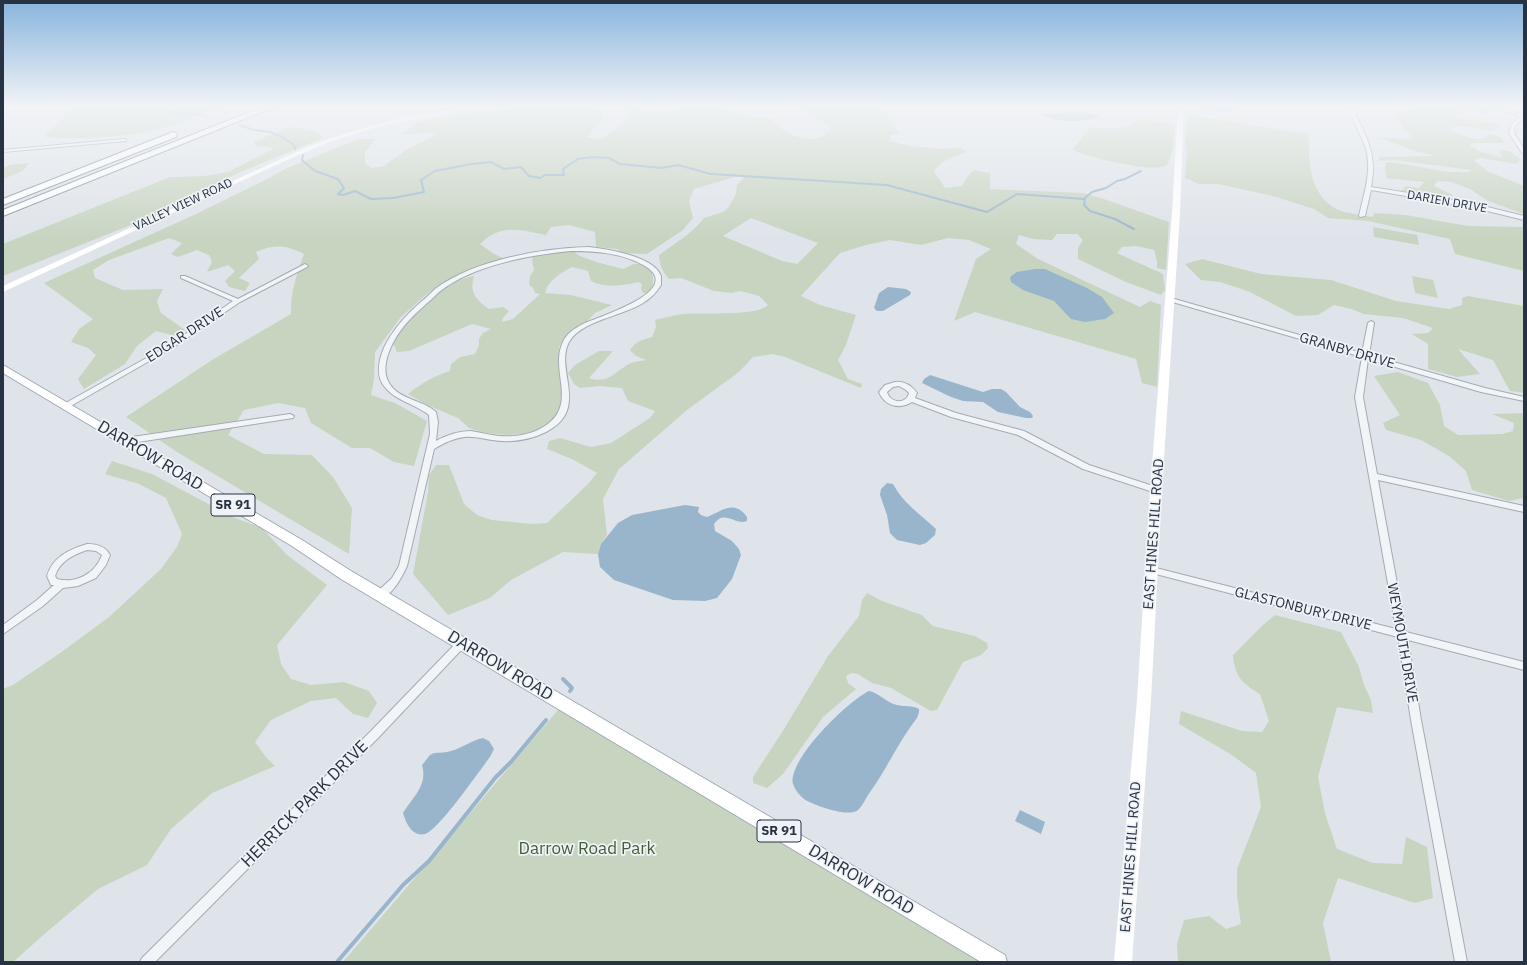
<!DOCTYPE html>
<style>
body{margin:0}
#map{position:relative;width:1527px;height:965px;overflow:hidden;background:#dfe4ea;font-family:"IBM Plex Sans",sans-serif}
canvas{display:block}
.frame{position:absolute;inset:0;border:4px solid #273342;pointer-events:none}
</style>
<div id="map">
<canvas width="1527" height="965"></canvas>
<div class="frame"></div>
</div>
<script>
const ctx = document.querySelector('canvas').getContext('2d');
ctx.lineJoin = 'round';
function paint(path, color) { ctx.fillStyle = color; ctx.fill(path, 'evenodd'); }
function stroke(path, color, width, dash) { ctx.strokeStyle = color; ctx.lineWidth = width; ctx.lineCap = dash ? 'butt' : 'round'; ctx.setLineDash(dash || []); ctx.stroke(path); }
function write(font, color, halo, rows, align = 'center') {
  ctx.font = font + ' "IBM Plex Sans",sans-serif'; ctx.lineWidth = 3.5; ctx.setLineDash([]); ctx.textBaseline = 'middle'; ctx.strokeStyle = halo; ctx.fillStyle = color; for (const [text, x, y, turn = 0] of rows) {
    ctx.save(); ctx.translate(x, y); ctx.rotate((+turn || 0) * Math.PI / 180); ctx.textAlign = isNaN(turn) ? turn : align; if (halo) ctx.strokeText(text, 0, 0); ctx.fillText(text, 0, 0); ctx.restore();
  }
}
const green = new Path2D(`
 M76 105H226C206 113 184 123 163 128 125 137 83 140 44 137Z
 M550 105H589L603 110 600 123 592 130 588 137 598 140C611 134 622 126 629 112L623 107 625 105H636C645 117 668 113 679 109L681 105 718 106 749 117 772 118C777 130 802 141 815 139 821 138 827 133 831 129L824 122 798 108 797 105H880C886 116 895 124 900 135L891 134 889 141 911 146 939 149 961 148 967 152C953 157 943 159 934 171L945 188 962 186 967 177 974 170 990 173V189L1083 193 1104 199 1169 222 1166 270 1157 268V261L1154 250 1136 246 1122 247 1117 253 1163 274 1165 290 1161 295 1126 282 1078 259V248L1083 240 1077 234H1057L1052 240 1033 239 1019 235 1016 244 1038 259 1140 307 1150 301 1161 305 1157 387 1142 383 1136 359 975 312 954 321 976 259 991 249 969 240 948 238 921 245 890 240 866 245 840 253 801 296 820 305 856 315 846 345 838 360 848 379 862 384 861 388 785 357 773 354 753 357 739 372 687 410 619 469 603 499 607 535 601 544 598 554 563 552 511 580 490 598 448 615 413 574 428 492 429 475 436 465H449L464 504 477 515 492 520 531 524 547 523 588 484 597 473 574 460 547 449 549 441 560 438 591 447 611 443 650 418 655 411 628 401 622 388 600 386 580 388 574 384 568 373 575 365 599 351H613L589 378C607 384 613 374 627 365 632 362 640 361 646 360L636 356 630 350C636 341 642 340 652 337L656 327 655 320C664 318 674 315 683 314 702 312 756 317 768 305L759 296 741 291 731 293 714 291 681 278 669 279C662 271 660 265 659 255L687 235 697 226 704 218 723 212 728 208 736 194 737 185 745 176 735 177 694 189 689 201 693 218 683 230 647 254 621 253 617 249 596 247 595 232 569 225 551 227 546 235C520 230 501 223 480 244L494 254 503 258 455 276 428 293 401 317 375 352 374 379 371 395 395 403 427 421 414 466 394 462 370 448H352L311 423 305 408 278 403 244 410 228 435 264 454 312 455 333 477 352 508 349 554 177 452 126 417 212 360 291 314C290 292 297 274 304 254 286 245 275 244 256 252L259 259 239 278 250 283 245 291 229 287 225 281 235 271 228 265 207 272 212 262 209 255 197 250 178 257 171 254 182 243 169 238 109 260 93 270 95 278 123 290 163 289 157 301 161 313 185 330 175 336 156 331 137 346 125 364 84 389 78 379 96 355 88 348 71 342 79 329 93 319 44 283 196 214 265 180 285 169 358 139H376L365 152V163L371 168 384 166 406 150 437 134C425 130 414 136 402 134L418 122 472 113 505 110 515 106ZM751 218 818 243 797 264 782 261 723 236Z
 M1412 105H1480L1491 111 1485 115 1465 107 1452 114 1461 119 1498 123 1501 126 1493 131 1462 126 1449 128C1453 132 1476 141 1482 139 1485 138 1487 135 1490 134L1500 137 1505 143H1474L1469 145 1479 151 1502 158 1499 149 1511 152 1521 159 1516 164 1481 158 1474 160 1487 171 1524 186V214L1488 201 1470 189 1451 182 1437 181 1434 186 1453 195 1451 197 1401 191 1406 186 1419 188 1424 182 1386 178 1385 167 1386 162C1415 164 1440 174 1469 172L1471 170 1394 160 1378 161 1380 157 1436 156 1415 151 1377 137 1413 140C1409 131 1401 129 1399 120L1401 119 1395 115 1399 113 1414 109Z
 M1188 115 1309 134C1308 164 1310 201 1344 212 1353 214 1363 215 1372 217L1375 213 1406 215 1468 226 1524 227V271L1455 254 1450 239 1368 221 1328 218 1314 209 1273 196 1218 184H1199L1185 178 1187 155 1185 137Z
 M1149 120 1175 125 1173 149 1167 165C1151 174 1090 157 1072 150L1090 127C1105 129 1124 131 1136 121Z
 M289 127 315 131 322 136 321 139 238 173 161 213 3 276V244L170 177 205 176 228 172 275 148 256 146 254 142Z
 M29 163 23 171 3 179V168L10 165Z
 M1373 227 1417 235 1419 245 1374 237Z
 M563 251H573L580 256 596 262 623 269 634 264H641L652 270C653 278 655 286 649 293H643L641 289 642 284 638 282C624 286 604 288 591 281L588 271 572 267C560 274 549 279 545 293L571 295 612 305 595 313 587 322 575 329 565 337 559 347 562 393 561 410 550 422 538 430 524 434 508 435 486 433 469 428 458 418 427 405 408 394C422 383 434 376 450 371L451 364 460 357 475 354 479 345V339L483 333 491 329 472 324 409 351 397 352 393 343C396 338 399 332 402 327 416 309 450 279 474 276 469 292 476 300 489 309L503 307 509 311 503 318 502 322 513 319 540 294 535 293 533 288 529 285 530 276 534 270 532 261 533 256Z
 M1202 259 1261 274 1331 280 1396 301 1449 309 1462 305V298L1468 296 1524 306V393L1510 391 1493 360 1458 349 1480 374 1457 377 1428 369V344L1412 334 1428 333 1433 328 1403 318 1364 314 1351 309 1334 305 1318 315 1296 316 1250 292 1220 282 1201 280 1185 264Z
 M1412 276 1433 280 1438 298 1415 293Z
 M1398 372 1428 383 1440 405 1444 426 1458 435 1502 434 1513 431 1514 423 1492 414 1524 413V498L1509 501 1472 490 1466 471 1449 456 1421 440 1386 430 1383 423 1400 415 1374 376Z
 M112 461 152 474 235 518 262 528 287 555 327 585 277 645 281 664 291 679 311 685 344 682 369 691 377 703 368 718 353 714 336 698 311 701 271 720 255 742 265 756 275 766 212 793 171 829 147 865 98 889 48 931 13 962H3V689L13 685 63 651 109 617 161 569 177 547 182 534 166 498 139 484 105 474Z
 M867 593 882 601 922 615 933 626 975 636 987 643 988 648 981 655 963 662 937 710 931 711 891 688 872 683 858 674 852 673 846 676 848 683 856 689 823 717 783 774 767 788 753 783V777L784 729 828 656 859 616 862 600Z
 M1275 615 1341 632 1359 667 1364 685 1371 700 1373 713 1337 707 1318 777 1325 813 1337 849 1373 863 1402 864 1406 837 1427 847 1433 898 1415 903 1338 878 1323 923 1331 962H1178L1177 944 1184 920 1209 916 1226 929 1241 924 1237 896V869L1261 807 1256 773 1232 755 1179 724 1181 711 1242 731 1262 732 1269 721 1260 694C1242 683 1235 677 1233 655 1247 642 1259 627 1275 615Z
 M564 703 998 962H343Z`);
const water = new Path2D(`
 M1195 105H1229L1237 108H1231V111C1220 112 1206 111 1195 105Z
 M1055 113C1070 113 1087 110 1100 117 1088 122 1055 123 1045 116L1044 114Z
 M1035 269H1045L1087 288 1102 297 1114 313 1105 319 1085 322 1071 319 1054 301 1023 290 1011 282 1010 277 1017 272Z
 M888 287 906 289 911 292 910 295 883 311H877L874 308 879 293Z
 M930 375 983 392 992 389H1001L1006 392 1020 407 1030 412 1033 416 1032 418H1026L998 412 983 402 963 401 951 397 922 383 924 379Z
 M887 483 893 484C903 503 920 514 936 529L935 535 926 543 920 545 897 540 890 533 887 515 880 495 881 489Z
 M685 505 699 507 698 512 701 515 707 517C722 511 734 499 747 517V521L743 522C731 521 723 511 714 524L715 531 732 541 739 549 741 555 732 579 717 598 705 601 673 600 614 580 600 567 598 554 601 544 618 523 632 515Z
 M869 691C879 693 887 703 897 705 905 707 912 705 919 709V712L917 718C898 742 886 771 868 795 865 800 862 806 858 810 848 818 813 805 804 799 799 795 795 790 793 784 788 759 848 701 869 691Z
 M483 738 489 741 494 749 490 757C480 770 438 831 425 834 412 837 406 823 403 813 413 797 428 785 422 765 425 762 427 758 430 755 436 751 444 754 451 751 462 748 472 740 483 738Z
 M1020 810 1045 822 1041 834 1015 821Z`);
const streamFar1 = new Path2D(`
 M158 105 162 109 161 112 190 113 206 116
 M239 125 254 130 270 132 282 137 294 145 295 149
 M303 155 302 160 315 171 338 179 344 188 338 194 343 195 355 191 371 199 393 198 424 192 421 180 435 171 471 164 491 162 504 169 521 167 529 176 540 178 545 175H564L563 169 578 159 592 157 609 158 620 164 662 168 678 165 711 174 887 185 987 212 1017 194 1084 199 1092 192 1106 188 1117 181 1125 179 1141 171
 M1085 198 1084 205 1090 211 1115 219 1134 229`);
const stream = new Path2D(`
 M563 679 572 688 570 691
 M337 962 403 885 429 861 495 778 511 762 546 720`);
const street = new Path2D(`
 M1349 105H1353C1355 116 1361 125 1365 134 1373 152 1375 168 1371 187L1471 203 1524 216V220L1471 207 1371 190 1365 216 1360 217 1359 216C1364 193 1373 169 1365 146 1360 132 1351 120 1349 105Z
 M1486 105H1493L1524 115V118C1502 134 1524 138 1524 153H1522L1514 141 1509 133 1511 125 1520 116Z
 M124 139H126V141L3 152V150Z
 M589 247C606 249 654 256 661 276 661 278 661 282 661 285 658 289 655 294 651 297 631 316 583 318 569 342 554 370 591 409 546 432 530 440 510 443 492 440 483 439 475 436 465 437 454 438 444 443 434 449L407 566C403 575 390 601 378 597L376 594 378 591 392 578 399 566 430 434 429 415C414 403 393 401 382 383 375 370 381 352 388 340 397 325 409 312 422 301 427 297 431 293 435 289 474 260 542 248 589 247ZM571 251C597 251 622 253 645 266 686 291 597 317 583 324 575 328 566 334 563 342 549 370 579 404 545 426 530 436 509 438 492 435 485 434 478 432 471 431 459 431 447 435 436 441L438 422 436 412C422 399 397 400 388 381 382 368 388 352 394 341 402 326 414 315 426 304 431 300 435 296 439 292 473 265 530 255 571 251Z
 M305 264 308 266 307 267 240 302 172 348 69 407H66L62 405 168 346 233 301 181 278V276H185L238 299Z
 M1171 298 1362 353 1368 323 1371 321 1373 322 1374 323 1369 355 1485 388 1524 397V401L1481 392 1368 359 1363 397 1377 474 1524 506V512L1378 480 1406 632 1524 662V670L1408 640 1421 720 1467 962H1455L1411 720 1398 637 1152 573 1149 572 1148 570 1149 568 1152 567 1396 629 1355 397 1362 357 1169 301V299Z
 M895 382C904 381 911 385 917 393L915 398 956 413 1024 431 1089 465 1159 488 1160 490 1156 493 1083 469 1018 435 951 417 912 402C900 410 884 406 879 392L885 385ZM899 386 906 390 909 393C906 405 890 403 887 392L893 387Z
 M290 414 294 416 293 418 125 444 121 441 125 438Z
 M87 544C97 544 105 546 110 555L106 565 96 578 78 586 63 588 43 606 3 634V625L37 600 54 585H51L47 576C53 557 68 550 87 544ZM87 550 96 551 102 555C95 574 76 584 57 579L55 576C60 561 73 555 87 550Z
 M462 639 465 640 467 643 465 646 378 738 155 962H140L142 958 370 732 459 640Z`);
const secondary = new Path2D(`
 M482 105H510L507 107 461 111 416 119 373 128 329 142 276 165 3 292V286L307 147C363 125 422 112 482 105Z
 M1178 105H1184L1180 213 1162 490 1151 700 1132 962H1114L1137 700 1150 490 1172 213Z`);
const primary = new Path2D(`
 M3 365 302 540 351 571 1005 955 1007 962H981L341 579 292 546 3 373Z`);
const highway = new Path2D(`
 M267 105H279L3 216V210Z
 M173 132 176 133 177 135 176 137 3 205V199Z`);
const farStreetnames = [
 ["DARIEN DRIVE",1447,202,10],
 ["VALLEY VIEW ROAD",183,205,-25]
];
const shields = [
 [233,505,44],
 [779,831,44]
];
const shieldNames = [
 ["SR 91",233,505],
 ["SR 91",779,831]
];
const streetNames = [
 ["EDGAR DRIVE",185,335,-33],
 ["GRANBY DRIVE",1347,351,16],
 ["EAST HINES HILL ROAD",1154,534,-86],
 ["GLASTONBURY DRIVE",1303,609,14],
 ["WEYMOUTH DRIVE",1402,643,80],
 ["EAST HINES HILL ROAD",1131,857,-86]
];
const nearStreetnames = [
 ["DARROW ROAD",150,456,31],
 ["DARROW ROAD",500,666,31],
 ["HERRICK PARK DRIVE",305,804,-45],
 ["DARROW ROAD",861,880,31]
];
const nearParknames = [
 ["Darrow Road Park",587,849]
];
paint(green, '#c7d4c0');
paint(water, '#98b5cc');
stroke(streamFar1, '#98b5cc', 2);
stroke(stream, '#98b5cc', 4);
stroke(street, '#a4abb4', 2);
stroke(primary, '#9ea9b6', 2);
stroke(highway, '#8693a1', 2);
paint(street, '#f2f5f7');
paint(secondary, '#fff');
paint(primary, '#fff');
paint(highway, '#fff');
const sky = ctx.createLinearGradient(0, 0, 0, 240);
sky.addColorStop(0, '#88b4dd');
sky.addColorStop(0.44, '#f1f3f6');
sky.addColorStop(1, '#f1f3f600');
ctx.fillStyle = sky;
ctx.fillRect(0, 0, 1527, 240);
write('12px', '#273342', '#eff3f7', farStreetnames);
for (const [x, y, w] of shields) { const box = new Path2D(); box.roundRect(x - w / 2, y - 11, w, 22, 3); ctx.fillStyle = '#eff3f7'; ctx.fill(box); stroke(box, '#273342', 1); }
write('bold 13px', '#273342', null, shieldNames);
write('14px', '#273342', '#eff3f7', streetNames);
write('17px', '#273342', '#eff3f7', nearStreetnames);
write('17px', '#3f5f33', '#eff3f7', nearParknames);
</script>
